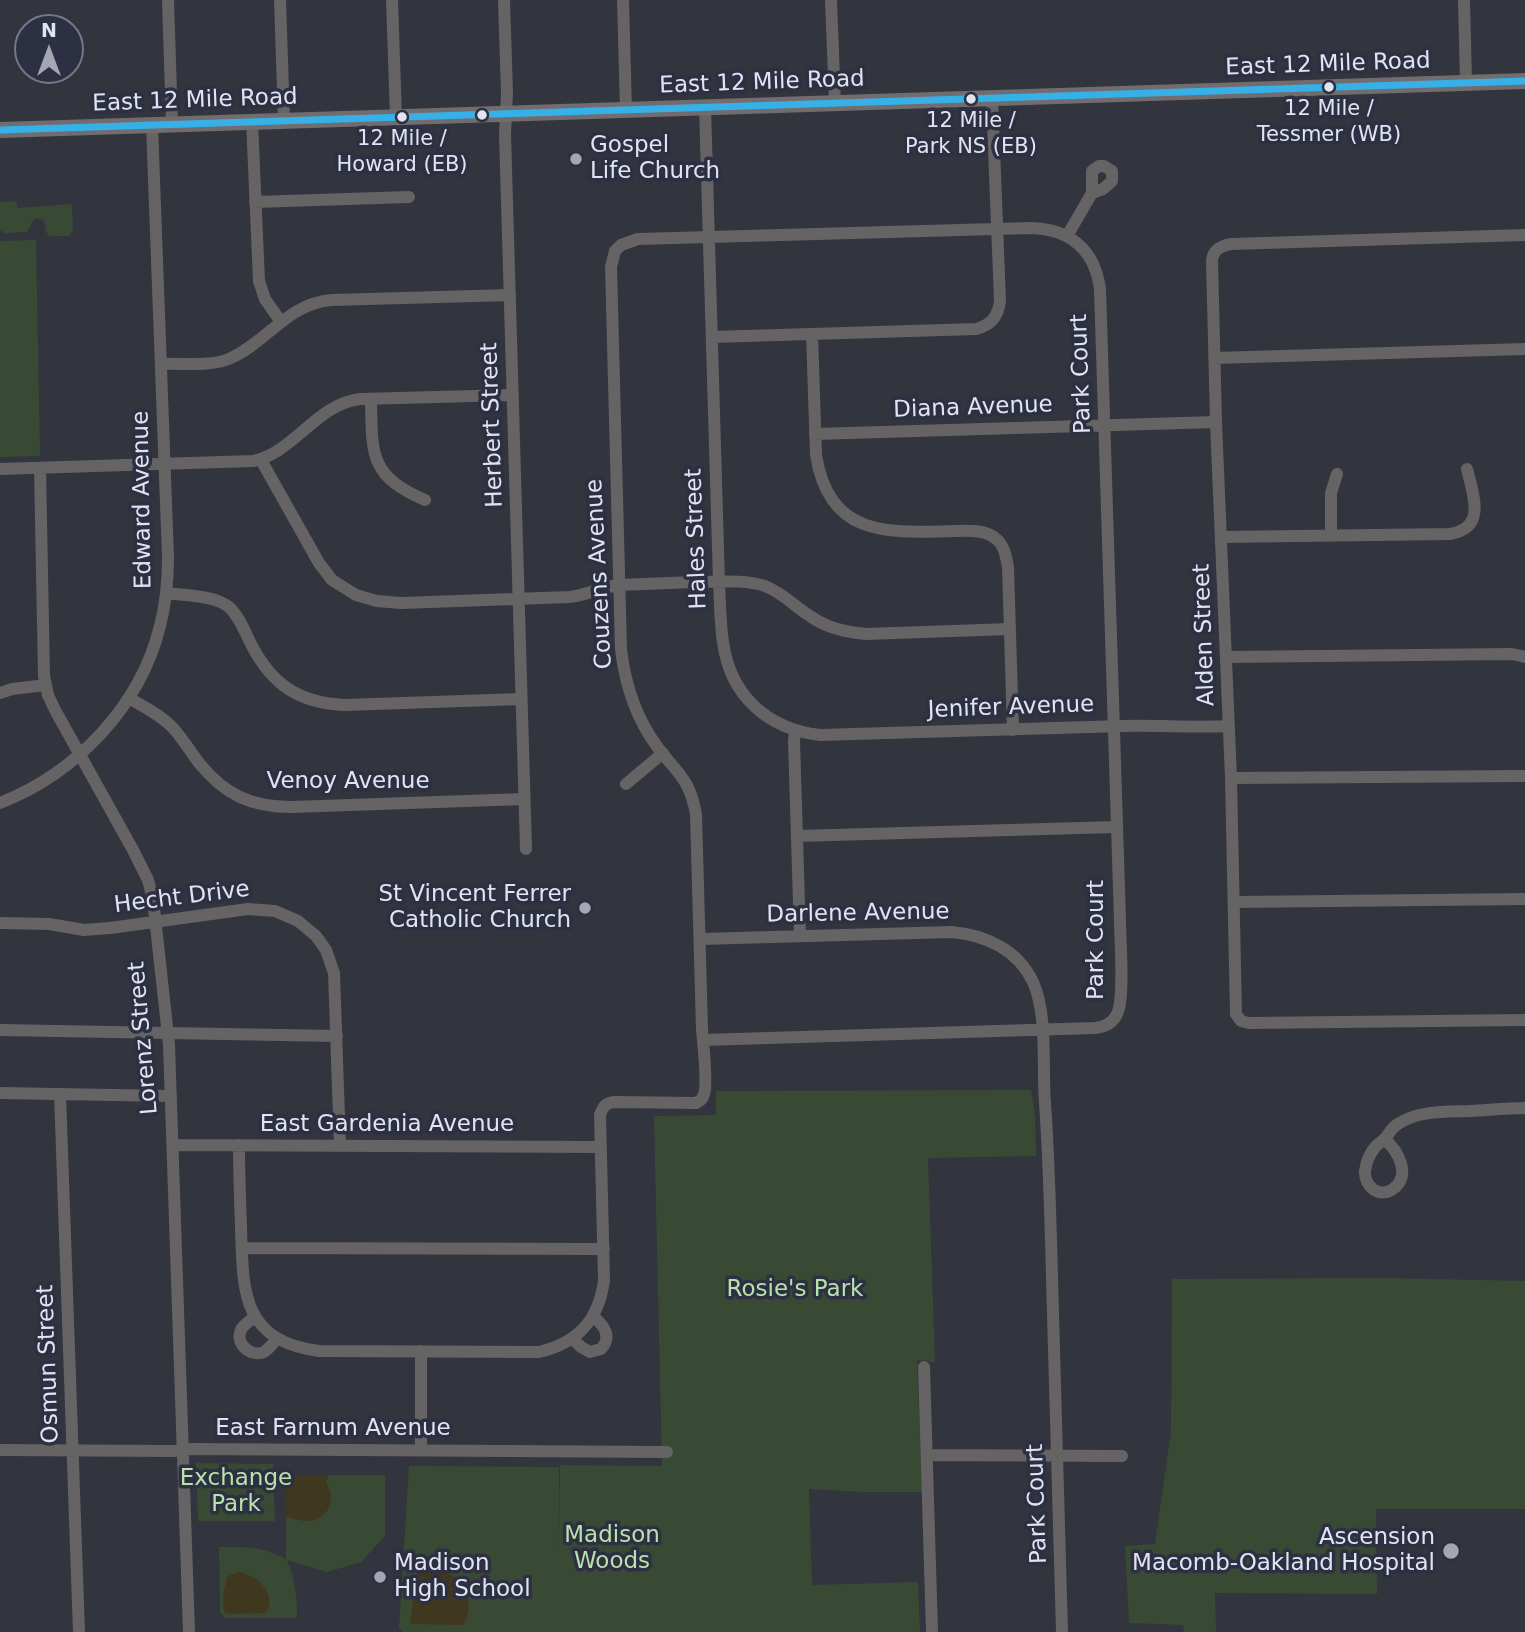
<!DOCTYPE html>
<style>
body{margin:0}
#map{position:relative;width:1525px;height:1632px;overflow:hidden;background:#32343e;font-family:"DejaVu Sans",sans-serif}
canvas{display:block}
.north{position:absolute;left:14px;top:14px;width:70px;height:70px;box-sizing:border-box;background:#2d3043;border:2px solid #757888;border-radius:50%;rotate:0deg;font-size:19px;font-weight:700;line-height:28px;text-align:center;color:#e1e4f0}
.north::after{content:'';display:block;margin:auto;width:24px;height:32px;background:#a4a6b2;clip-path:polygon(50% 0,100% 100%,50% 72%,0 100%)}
</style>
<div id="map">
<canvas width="1525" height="1632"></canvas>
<div class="north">N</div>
</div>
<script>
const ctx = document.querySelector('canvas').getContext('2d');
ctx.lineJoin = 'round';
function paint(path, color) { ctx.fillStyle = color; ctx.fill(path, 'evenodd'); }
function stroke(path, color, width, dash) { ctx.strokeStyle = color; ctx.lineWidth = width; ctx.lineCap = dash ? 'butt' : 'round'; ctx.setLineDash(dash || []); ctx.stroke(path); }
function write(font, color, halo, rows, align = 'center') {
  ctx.font = font + ' "DejaVu Sans",sans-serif'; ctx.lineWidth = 7; ctx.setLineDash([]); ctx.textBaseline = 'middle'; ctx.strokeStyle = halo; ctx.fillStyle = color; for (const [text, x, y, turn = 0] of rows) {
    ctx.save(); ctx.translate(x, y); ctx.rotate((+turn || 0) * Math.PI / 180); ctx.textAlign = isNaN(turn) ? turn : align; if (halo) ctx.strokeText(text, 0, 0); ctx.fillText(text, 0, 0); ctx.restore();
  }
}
const green = new Path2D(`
 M14 201 17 204V208L72 204 73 230 69 236H49L46 232 44 220 35 218 27 232 4 233 0 230V202Z
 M36 240 40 456 0 457V241Z
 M1031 1090 1035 1114 1036 1156 928 1158 935 1362 917 1360 922 1492H862L809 1489 812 1585 918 1582 920 1632H402L399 1628 409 1466 559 1467V1550L560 1465 662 1466 654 1116 716 1115V1091Z
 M1384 1278 1525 1281V1509H1376L1377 1594 1215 1593 1216 1632H1184L1183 1625 1129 1623 1125 1546 1155 1544 1171 1431 1172 1279Z
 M196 1463 273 1464 275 1521H198Z
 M292 1475H385V1536L361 1562 327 1572 287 1560C295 1579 297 1597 297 1618H225L220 1612 219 1547C247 1547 261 1546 286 1559V1482Z`);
const sand = new Path2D(`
 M292 1475H329L326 1481C328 1486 331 1492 331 1498 331 1510 321 1521 309 1521 302 1522 294 1518 286 1517V1482Z
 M427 1569C459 1567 480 1598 463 1625L410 1624 417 1573Z
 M238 1572C257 1574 278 1594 266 1613L233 1614 225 1613C221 1600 224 1588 228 1576Z`);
const minor = new Path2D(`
 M168 0 172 124
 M280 0 284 120
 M392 0 396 117
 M504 0 507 93 505 134 526 849
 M623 0 626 110
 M831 0 835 103
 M1464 0 1466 82
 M705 107 719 582C720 601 720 622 723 642 730 695 767 729 820 735L1123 726C1159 725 1194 728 1229 726
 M252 121 259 281 265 299 281 322
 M255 202 409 197
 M1525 235 1231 244C1220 246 1213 250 1212 261L1216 422 1231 778 1236 1014 1241 1021 1249 1023 1525 1020
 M1067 236 1092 193 1103 189 1112 181V171L1104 166H1099L1092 171V193
 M812 334 816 455C829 537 887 533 953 531 967 531 984 529 995 538 1004 544 1006 556 1008 567L1013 730
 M712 337 976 329C991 325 998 317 1000 301L992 98
 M1214 358 1525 349
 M161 364C181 363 213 367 231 358 267 342 288 303 332 300L510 295
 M371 399C372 454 369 476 425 500
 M815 434 1216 422
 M261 460 319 563 332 580 356 595 377 601 401 603 570 597C587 595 602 587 619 585 644 584 670 583 695 582 718 582 743 579 765 586 783 593 794 606 810 616 827 628 845 632 866 634L1010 629
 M40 468 44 676 48 695 55 710 133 850 148 880 153 899 169 1045 189 1632
 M0 469 253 461C294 453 317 403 361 399L512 395
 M1331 535V493L1337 474
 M1222 537 1450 534C1487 528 1473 495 1467 469
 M167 593C185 596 214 595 229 607 239 616 245 632 251 644 272 685 299 703 345 705L521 699
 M1226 657 1512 654 1525 657
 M0 693 12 689 46 685
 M129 698C144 707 161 715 173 728 183 739 190 751 199 763 225 795 251 807 292 807L524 799
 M795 731 794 741 800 936
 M1231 778 1525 776
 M626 784 663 753
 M0 803C76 773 140 707 160 626 166 603 168 580 168 557L152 125
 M797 836 1116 827
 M1234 902 1525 899
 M0 923 49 924 84 930 110 928 248 909 275 911 298 921 316 936 326 950 334 973 340 1146
 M700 939 952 932C986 935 1018 950 1033 982 1048 1015 1042 1067 1045 1103 1050 1173 1051 1244 1053 1314 1056 1420 1059 1526 1062 1632
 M0 1030 337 1036
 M0 1093 171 1096
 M60 1094 79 1632
 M1384 1139C1398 1150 1412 1176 1393 1189 1379 1199 1364 1186 1365 1171 1366 1163 1370 1153 1376 1146 1378 1144 1381 1142 1384 1140 1389 1134 1391 1128 1398 1124 1419 1110 1447 1112 1471 1111 1489 1110 1507 1108 1525 1108
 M173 1145 601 1147
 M239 1145C239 1172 240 1199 241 1227 243 1291 241 1341 319 1351L539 1352C578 1343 599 1320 604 1280L600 1115C603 1107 605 1103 614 1102L696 1103C701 1100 702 1100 704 1094 708 1084 703 1043 702 1029L696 814C689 776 676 773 656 745 635 716 625 684 621 649L611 267 615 251 621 245 638 239 1031 228C1070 229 1095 250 1100 289L1120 920C1120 940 1125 999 1117 1014 1113 1023 1104 1027 1095 1028L703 1040
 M242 1248 604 1249
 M255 1316C251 1320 245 1324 242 1328 233 1342 250 1358 264 1352 269 1349 273 1343 277 1339
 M572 1338 581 1347 590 1352 601 1349C612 1337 605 1326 593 1316
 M924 1367 932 1632
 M0 1450 173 1451 191 1449 667 1452
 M421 1450V1351
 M927 1455 1122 1456`);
const major = new Path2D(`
 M0 130 1525 81`);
const bus1 = new Path2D(`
 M0 130 1525 81`);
const markers = [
 [1329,87,6,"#e1e4f0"],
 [971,99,6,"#e1e4f0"],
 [482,115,6,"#e1e4f0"],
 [402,117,6,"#e1e4f0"],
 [576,159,7,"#a4a6b2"],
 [585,908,7,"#a4a6b2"],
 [1451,1551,9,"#a4a6b2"],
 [380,1577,7,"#a4a6b2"]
];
const busNames = [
 ["12 Mile /",1329,110],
 ["Tessmer (WB)",1329,136],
 ["12 Mile /",971,122],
 ["Park NS (EB)",971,148],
 ["12 Mile /",402,140],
 ["Howard (EB)",402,166]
];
const streetNames = [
 ["East 12 Mile Road",1328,65,-2],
 ["East 12 Mile Road",762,83,-2],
 ["East 12 Mile Road",195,101,-2],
 ["Park Court",1082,374,-92],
 ["Diana Avenue",973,408,-2],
 ["Herbert Street",493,425,-92],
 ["Edward Avenue",143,500,-91],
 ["Hales Street",697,539,-92],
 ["Couzens Avenue",600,574,-93],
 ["Alden Street",1205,635,-92],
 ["Jenifer Avenue",1011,708,-2],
 ["Venoy Avenue",348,782],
 ["Hecht Drive",182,898,-7],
 ["Darlene Avenue",858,914,-1],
 ["Park Court",1097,940,-90],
 ["Lorenz Street",144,1038,-95],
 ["East Gardenia Avenue",387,1125],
 ["Osmun Street",49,1364,-92],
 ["East Farnum Avenue",333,1429],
 ["Park Court",1038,1504,-92]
];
const poiNames = [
 ["Gospel",590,146],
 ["Life Church",590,172],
 ["St Vincent Ferrer",571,895,"right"],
 ["Catholic Church",571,921,"right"],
 ["Ascension",1435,1538,"right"],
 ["Macomb-Oakland Hospital",1435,1564,"right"],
 ["Madison",394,1564],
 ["High School",394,1590]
];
const parkNames = [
 ["Rosie's Park",795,1290],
 ["Exchange",236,1479],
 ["Park",236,1505],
 ["Madison",612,1536],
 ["Woods",612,1562]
];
paint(green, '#394a34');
paint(sand, '#40381e');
stroke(minor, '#666364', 12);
stroke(major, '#716c6e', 16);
stroke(bus1, '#37b0e7', 7);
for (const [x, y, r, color] of markers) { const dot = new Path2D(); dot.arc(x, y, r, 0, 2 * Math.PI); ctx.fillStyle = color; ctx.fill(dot); stroke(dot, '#2d3043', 2.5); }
write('21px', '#e1e4f0', '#2d3043', busNames);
write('23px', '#e1e4f0', '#2d3043', streetNames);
write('23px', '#e1e4f0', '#2d3043', poiNames, 'left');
write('23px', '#b9e1aa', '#2d3043', parkNames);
</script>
